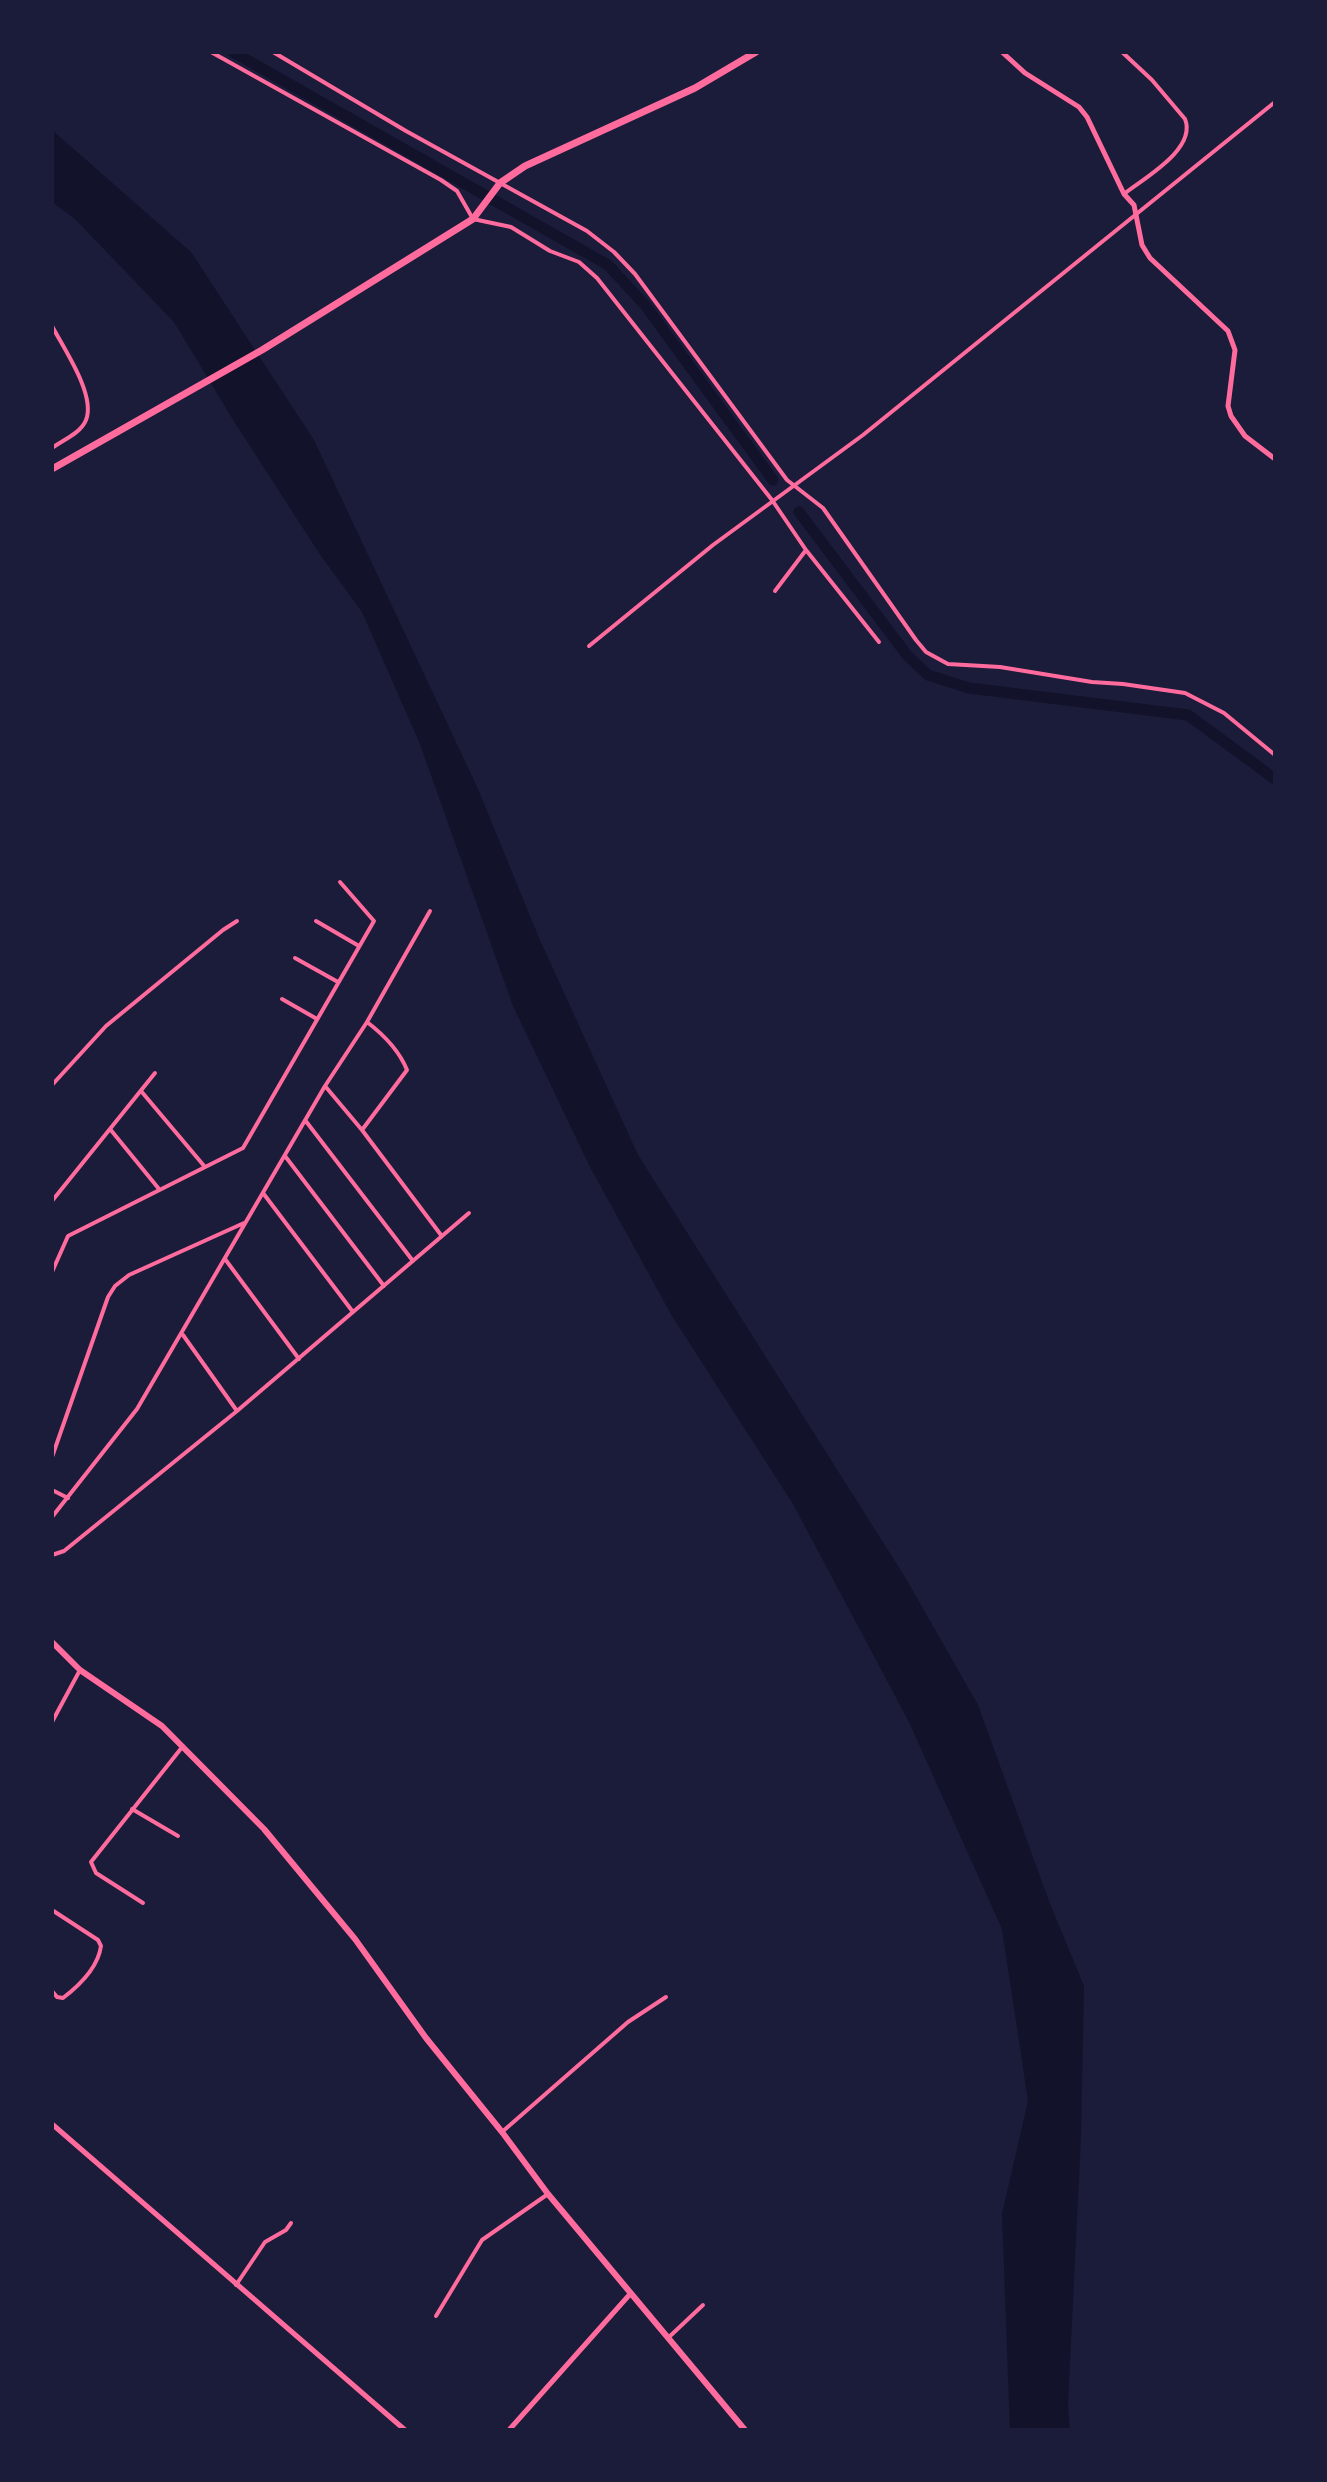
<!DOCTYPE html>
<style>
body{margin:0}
#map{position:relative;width:1327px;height:2482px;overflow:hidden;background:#1b1b3a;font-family:"Open Sans",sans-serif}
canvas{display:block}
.frame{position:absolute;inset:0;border:54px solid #1b1b3a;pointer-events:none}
</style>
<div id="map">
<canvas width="1327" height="2482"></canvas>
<div class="frame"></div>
</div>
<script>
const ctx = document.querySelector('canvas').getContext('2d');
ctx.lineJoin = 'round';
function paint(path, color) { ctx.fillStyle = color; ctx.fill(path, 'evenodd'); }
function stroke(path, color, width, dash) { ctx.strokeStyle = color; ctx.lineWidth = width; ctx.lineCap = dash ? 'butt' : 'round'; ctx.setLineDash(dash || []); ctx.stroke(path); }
const water = new Path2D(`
 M52 130 191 252 314 440 478 789 539 938 638 1155 905 1577 978 1705 1050 1904 1084 1986 1081 2137 1068 2403 1070 2430H1010L1002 2214 1028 2101 1002 1929 909 1722 793 1504 672 1316 589 1165 513 1006 420 744 362 612 321 556 235 423 174 322 75 219 52 202Z`);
const canal = new Path2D(`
 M233 52 608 265 645 305 773 480
 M799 512 907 655 928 675 969 688 1188 715 1275 779`);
const minor = new Path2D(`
 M211 52 441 180 457 191 473 219 511 227 550 251 579 262 597 278 772 500 806 550 879 642
 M273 52 406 131 587 231 614 252 635 274 787 480 823 508 916 640 926 652 948 664 1000 667 1092 682 1123 684 1185 693 1224 713 1275 755
 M1122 52 1152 80 1185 119C1197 149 1144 178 1124 194
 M52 326C64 349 96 395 86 420 81 433 63 440 52 448
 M775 591 806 550
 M589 646 713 545 863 435 1275 102
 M316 921 359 946
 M295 958 338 982
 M282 999 317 1019
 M367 1022 430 911
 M52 1085 106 1026 223 930 237 921
 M325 1086 362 1130 441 1235
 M141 1091 205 1167
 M305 1120 413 1261
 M110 1129 159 1189
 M285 1156 384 1286
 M263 1193 353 1312
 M52 1201 155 1073
 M225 1259 299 1359
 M52 1272 68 1236 243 1148 374 921 340 882
 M183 1335 237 1411
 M52 1457 108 1297 115 1286 129 1275 244 1223
 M52 1490 68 1498
 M52 1517 137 1409 325 1086 367 1022C384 1035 399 1050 407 1070L362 1130
 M52 1555 64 1551 237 1411 469 1213
 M52 1722 80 1670
 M132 1809 178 1836
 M143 1903 96 1873 91 1862 183 1746
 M52 1910 98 1940 101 1946C98 1968 80 1985 63 1998L57 1997 52 1991
 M502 2132 628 2022 666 1997
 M236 2285 265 2242 286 2230 291 2223
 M436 2316 482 2240 548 2194
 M668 2338 703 2305`);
const tertiary = new Path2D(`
 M1002 52 1025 73 1079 107 1087 117 1124 194 1134 205 1142 245 1150 258 1228 331 1235 350 1228 406 1231 416 1245 436 1275 459
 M52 2124 405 2430
 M509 2430 631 2293`);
const secondary = new Path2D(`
 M52 1642 80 1670 162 1726 264 1829 355 1939 426 2038 502 2132 548 2194 745 2430`);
const primary = new Path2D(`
 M52 469 262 350 473 219 500 183 525 166 695 88 756 52`);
paint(water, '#12122b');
stroke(canal, '#12122b', 11);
stroke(minor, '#ff6b9d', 4);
stroke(tertiary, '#ff6b9d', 5);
stroke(secondary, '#ff6b9d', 6);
stroke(primary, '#ff6b9d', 7);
</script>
